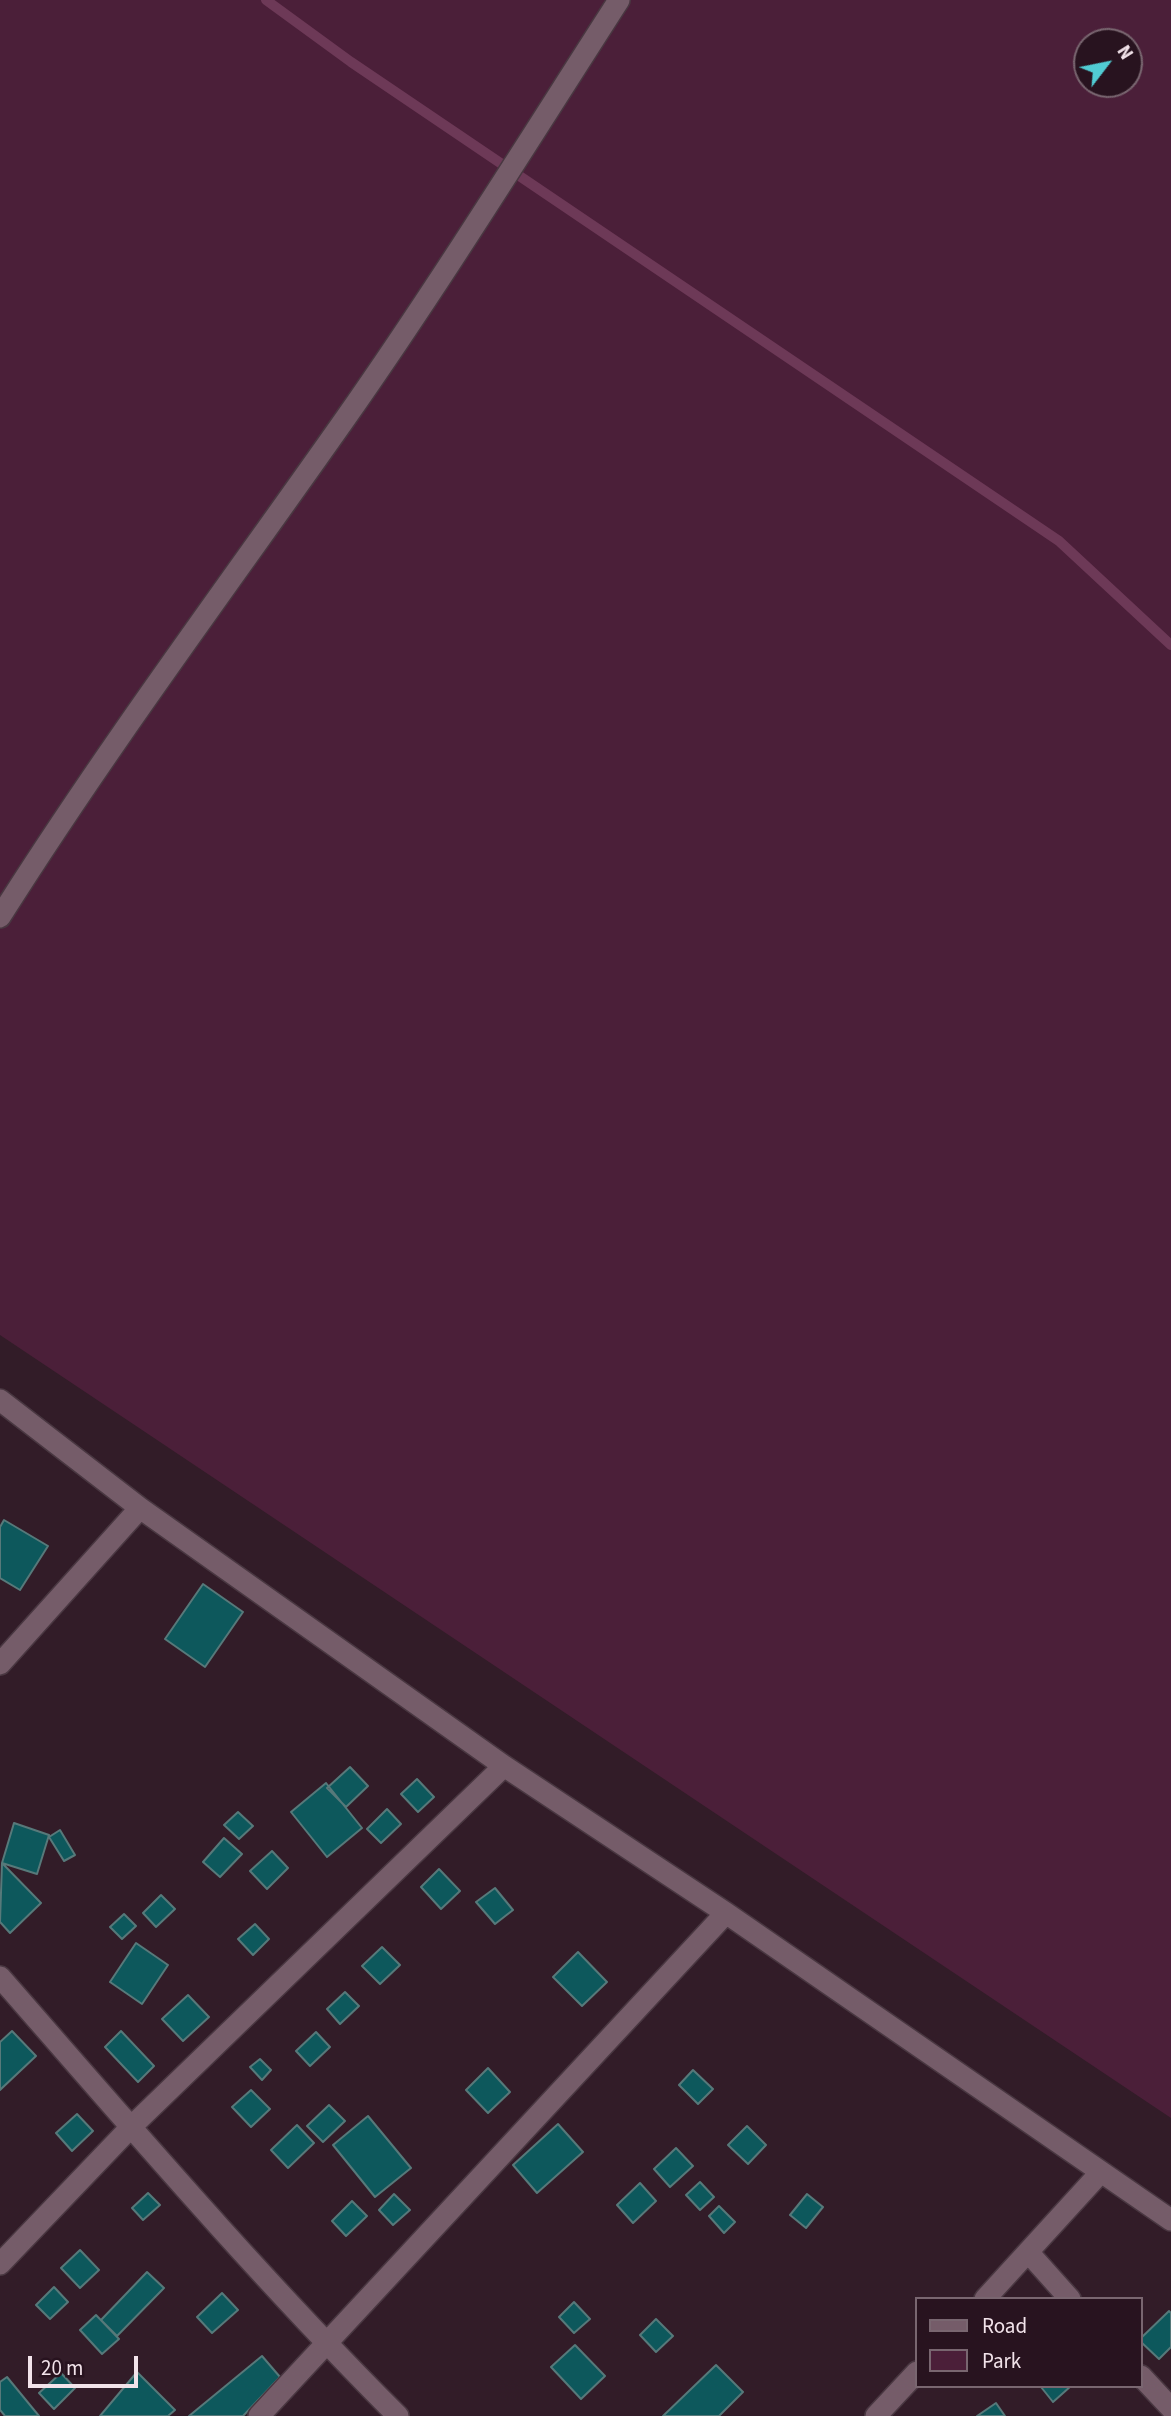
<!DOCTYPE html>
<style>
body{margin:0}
#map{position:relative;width:1171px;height:2416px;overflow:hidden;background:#321c28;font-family:"Source Sans 3",sans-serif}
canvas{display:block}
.legend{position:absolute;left:915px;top:2297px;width:228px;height:91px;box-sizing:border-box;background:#28131f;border:2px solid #796670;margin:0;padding:9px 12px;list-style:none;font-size:21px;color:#f2e3ea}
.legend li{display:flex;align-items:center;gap:14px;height:35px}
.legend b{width:35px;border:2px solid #796670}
.north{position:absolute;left:1073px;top:28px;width:70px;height:70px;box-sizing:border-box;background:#28131f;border:2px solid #796670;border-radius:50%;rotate:58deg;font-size:19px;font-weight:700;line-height:28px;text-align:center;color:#f2e3ea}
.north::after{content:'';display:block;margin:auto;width:24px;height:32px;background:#51ccd3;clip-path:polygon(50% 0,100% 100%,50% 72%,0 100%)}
.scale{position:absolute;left:28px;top:2356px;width:110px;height:32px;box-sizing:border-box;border:4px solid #f2e3ea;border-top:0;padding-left:9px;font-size:21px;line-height:24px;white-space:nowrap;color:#f2e3ea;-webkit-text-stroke:5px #28131f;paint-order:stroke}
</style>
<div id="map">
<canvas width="1171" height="2416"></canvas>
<ul class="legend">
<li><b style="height:9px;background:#755c69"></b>Road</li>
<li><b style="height:19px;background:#4b1f39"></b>Park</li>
</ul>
<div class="north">N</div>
<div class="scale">20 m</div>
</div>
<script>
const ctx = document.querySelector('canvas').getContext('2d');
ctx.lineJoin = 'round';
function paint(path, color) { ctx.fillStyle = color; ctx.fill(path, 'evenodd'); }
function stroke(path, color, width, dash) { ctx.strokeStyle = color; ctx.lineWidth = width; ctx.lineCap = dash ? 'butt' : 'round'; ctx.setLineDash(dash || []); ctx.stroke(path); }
const green = new Path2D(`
 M0 0H1171V2118L0 1335ZM1087 42H1129V84H1087Z`);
const stream = new Path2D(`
 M266 0 351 62 1059 541 1171 645`);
const building = new Path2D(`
 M4 1520 48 1546 20 1590 0 1578V1527Z
 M203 1584 243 1612 205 1667 165 1639Z
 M350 1767 368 1786 346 1807 327 1788Z
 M417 1779 434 1797 418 1812 401 1794Z
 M326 1783 362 1828 327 1857 291 1812Z
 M387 1809 401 1824 381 1843 367 1829Z
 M238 1812 253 1826 239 1839 224 1825Z
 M14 1823 49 1835 37 1874 2 1863Z
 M60 1830 75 1855 64 1861 49 1837Z
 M224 1838 242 1854 220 1877 203 1862Z
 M272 1851 288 1868 267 1889 250 1871Z
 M2 1863 41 1903 10 1933 0 1922Z
 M439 1869 460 1891 441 1909 421 1887Z
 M495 1888 513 1910 495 1924 476 1902Z
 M161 1895 175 1909 156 1927 143 1913Z
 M124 1914 136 1926 122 1939 110 1927Z
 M255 1924 269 1939 253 1955 238 1939Z
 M136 1943 168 1965 142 2004 110 1982Z
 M382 1947 400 1965 380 1984 362 1966Z
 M578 1952 607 1982 582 2006 553 1977Z
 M345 1992 359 2006 340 2024 327 2009Z
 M188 1995 209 2017 183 2041 162 2019Z
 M12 2031 36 2056 0 2090V2042Z
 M121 2031 154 2066 138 2082 105 2047Z
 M316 2032 330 2047 310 2066 296 2051Z
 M260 2059 271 2070 262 2080 250 2067Z
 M488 2068 510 2092 488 2113 466 2090Z
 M693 2070 713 2089 698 2104 679 2085Z
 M251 2090 270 2109 251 2127 232 2107Z
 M329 2105 345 2121 323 2142 307 2126Z
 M77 2114 93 2131 72 2151 56 2133Z
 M368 2116 411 2168 375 2197 333 2145Z
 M558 2124 583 2152 537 2193 513 2165Z
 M297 2125 314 2143 288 2168 271 2150Z
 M747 2126 766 2145 748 2164 728 2145Z
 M676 2148 693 2166 670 2187 654 2169Z
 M700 2182 714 2197 700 2210 686 2195Z
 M640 2183 656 2201 633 2223 617 2205Z
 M148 2193 160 2205 143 2220 132 2208Z
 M394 2194 410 2210 393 2225 379 2210Z
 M807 2194 823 2207 806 2228 790 2215Z
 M352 2201 367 2216 346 2236 332 2221Z
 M719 2206 735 2222 724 2233 709 2216Z
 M80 2250 99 2270 80 2288 61 2268Z
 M147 2272 164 2288 117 2336 101 2320Z
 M54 2287 68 2302 50 2319 36 2305Z
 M222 2293 238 2310 212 2333 197 2317Z
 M574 2302 590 2319 574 2333 559 2317Z
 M1169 2311 1171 2313V2347L1159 2359 1141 2342V2338Z
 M96 2315 119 2339 102 2354 80 2330Z
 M656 2319 673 2336 656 2352 640 2335Z
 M575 2345 605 2376 581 2399 551 2367Z
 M262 2356 280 2377 243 2416H189Z
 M716 2365 743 2392 719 2416H663Z
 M137 2372 175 2410 168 2416H100Z
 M61 2373 75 2388 54 2409 39 2393Z
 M7 2377 39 2416H5L0 2410V2382Z
 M1042 2386H1071L1053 2402 1041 2387Z
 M996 2403 1005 2416H977Z`);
const street = new Path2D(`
 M0 917C108 746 229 584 345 419 441 282 529 140 619 0
 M0 1400 140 1508 504 1766 726 1913 1171 2220
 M0 1664 140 1508
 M0 1977C130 2126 258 2276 398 2416
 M1028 2252 1070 2299
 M0 2264 131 2127 504 1766
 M985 2299 1100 2173
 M1141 2376 1171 2408
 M259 2416 726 1913
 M876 2416 917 2372`);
paint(green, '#4b1f39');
stroke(stream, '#6d3957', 10);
paint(building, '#0d585c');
stroke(building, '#57797a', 2);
stroke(street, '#493741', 24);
stroke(street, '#755c69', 21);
</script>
